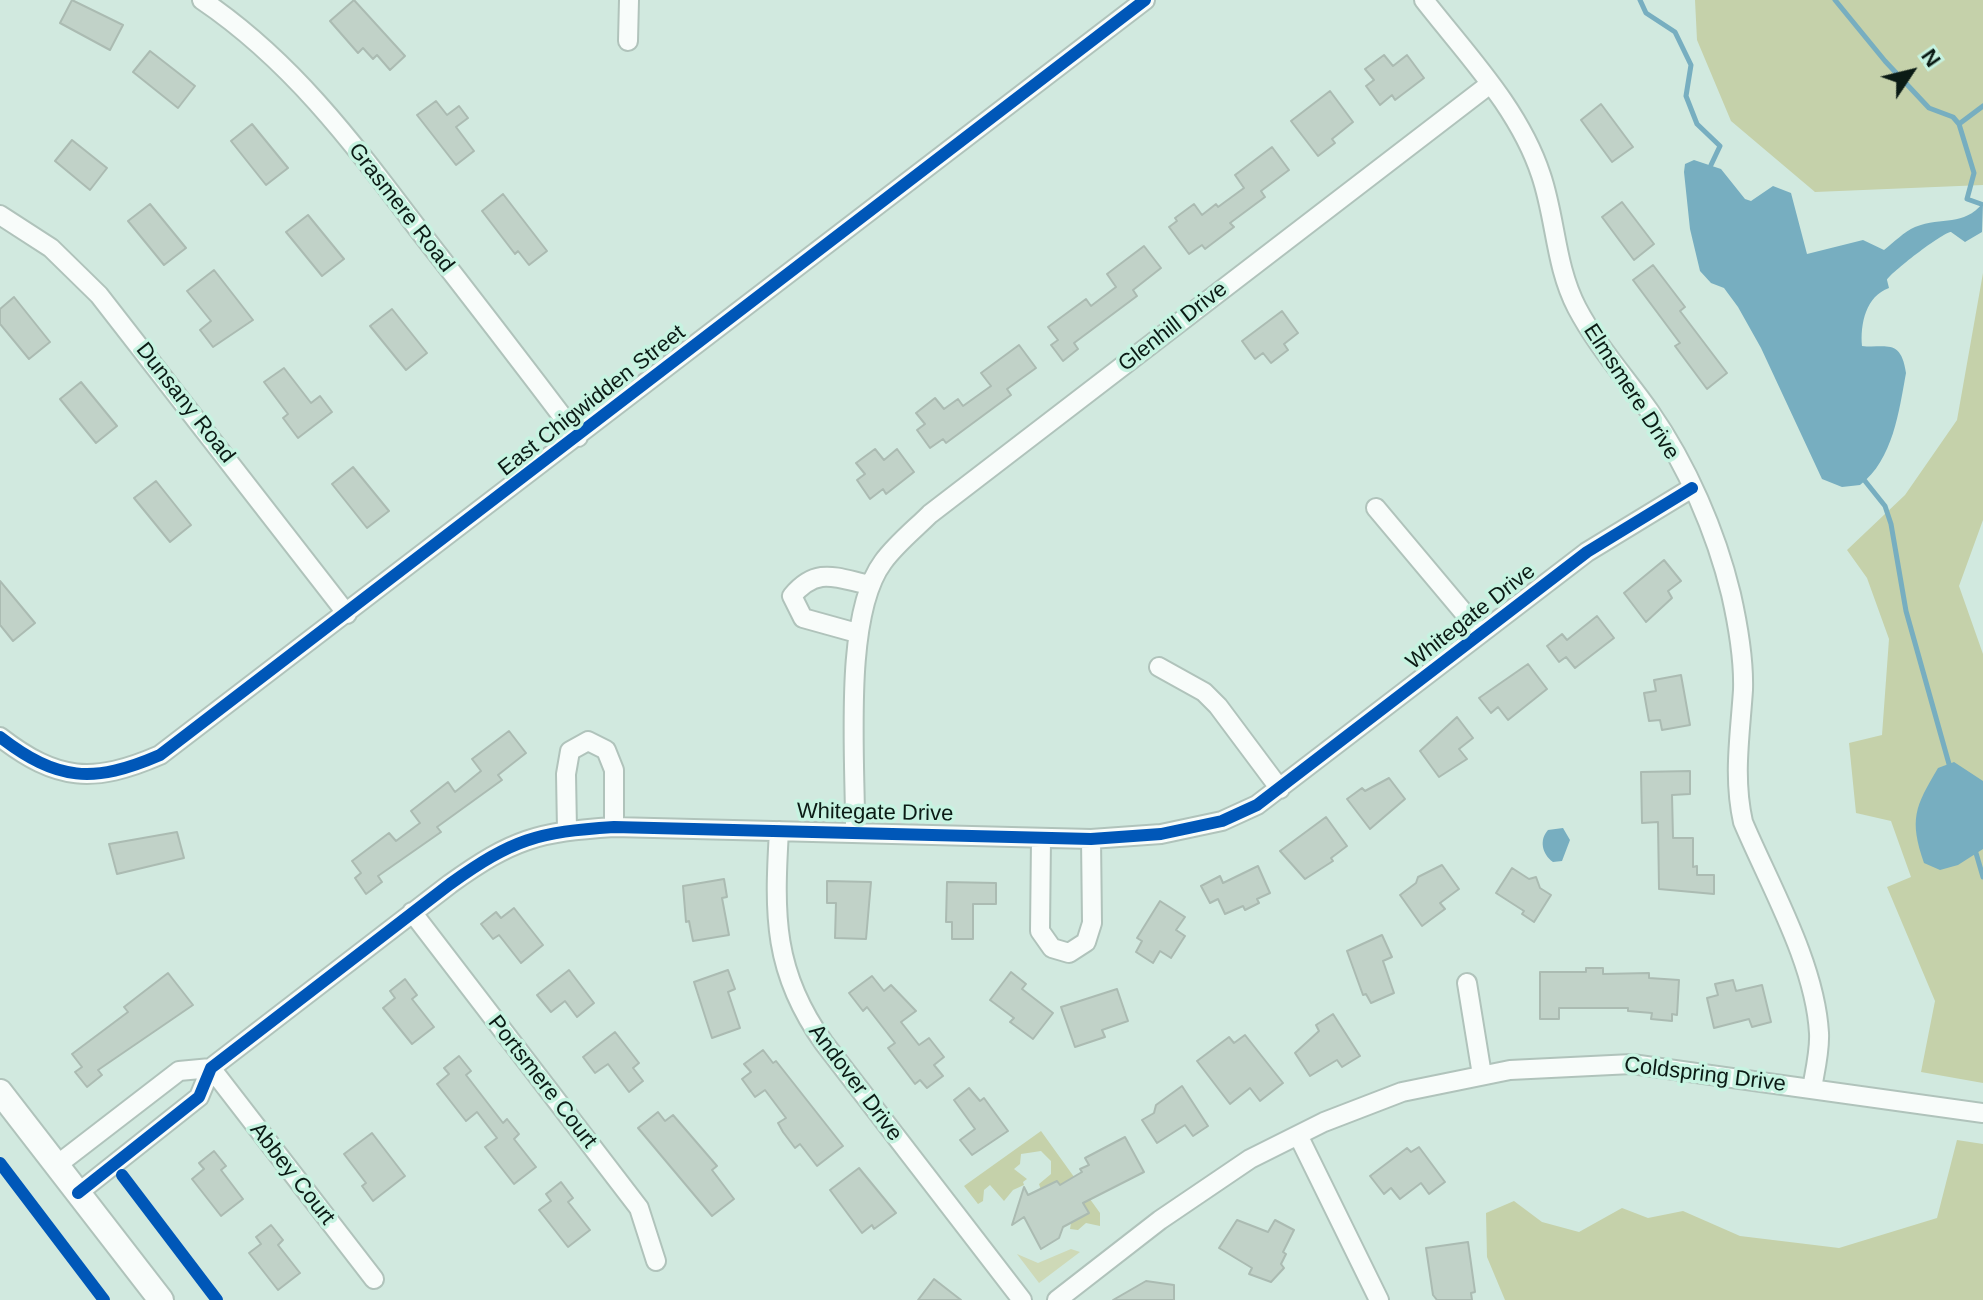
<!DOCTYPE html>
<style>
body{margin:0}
#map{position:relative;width:1983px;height:1300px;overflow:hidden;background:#d1e9df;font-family:Arial,sans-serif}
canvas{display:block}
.north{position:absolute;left:1871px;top:32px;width:80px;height:80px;-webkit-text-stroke:6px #c7f3e1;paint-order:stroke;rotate:55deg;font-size:22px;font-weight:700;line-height:32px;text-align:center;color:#0b1b15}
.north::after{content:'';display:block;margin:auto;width:28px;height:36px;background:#0b1b15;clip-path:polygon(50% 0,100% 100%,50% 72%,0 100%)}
</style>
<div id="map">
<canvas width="1983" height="1300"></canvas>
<div class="north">N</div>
</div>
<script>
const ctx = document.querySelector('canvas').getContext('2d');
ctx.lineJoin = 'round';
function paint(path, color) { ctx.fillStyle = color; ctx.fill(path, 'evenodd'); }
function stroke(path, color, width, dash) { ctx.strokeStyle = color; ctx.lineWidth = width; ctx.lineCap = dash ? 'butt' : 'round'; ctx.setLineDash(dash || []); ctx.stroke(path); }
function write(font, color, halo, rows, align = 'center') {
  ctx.font = font + ' Arial,sans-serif'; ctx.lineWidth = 7; ctx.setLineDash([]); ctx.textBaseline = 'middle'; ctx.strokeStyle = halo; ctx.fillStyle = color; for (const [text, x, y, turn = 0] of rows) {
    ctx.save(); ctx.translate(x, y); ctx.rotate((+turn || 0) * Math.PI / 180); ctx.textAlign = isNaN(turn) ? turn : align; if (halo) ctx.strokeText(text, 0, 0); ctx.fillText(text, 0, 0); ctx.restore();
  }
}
const green = new Path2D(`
 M1071 1249 1080 1252 1039 1283 1017 1254 1038 1263Z`);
const forest = new Path2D(`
 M1695 0H1983V185L1815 192 1731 121 1697 40Z
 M1983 273V520L1959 586 1983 654V1083L1921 1072 1935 1001 1887 887 1911 877 1891 821 1856 813 1849 743 1882 735 1889 639 1867 578 1847 550 1905 495 1957 420Z
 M1041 1131 1100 1213V1226L1086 1223 1078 1230 1070 1229 1071 1223 1088 1213 1071 1183 1041 1190 1039 1184 1051 1174V1161L1041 1151 1021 1154 1020 1164 1014 1169 1027 1179 1023 1182 1024 1185 1013 1190 1004 1201 990 1185 984 1190 983 1201 978 1204 964 1186Z
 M1957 1140 1983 1144V1300H1505L1487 1257 1486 1213 1514 1201 1542 1222 1579 1232 1622 1208 1648 1218 1683 1211 1740 1236 1839 1248 1937 1218Z`);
const water = new Path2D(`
 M1694 160 1721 169 1745 199 1751 201 1773 186 1791 193 1807 254 1863 240 1884 250C1894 242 1904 232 1915 227 1943 216 1963 227 1983 203L1982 232 1965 242 1951 232C1943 232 1889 274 1887 280L1889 288C1866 296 1860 324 1862 346 1884 349 1901 337 1906 373 1899 411 1893 460 1860 485L1842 487 1822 479 1761 348 1738 307 1724 288 1711 283 1700 271 1690 229 1684 172 1685 164Z
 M1954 762 1983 781V849L1958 865 1940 870 1924 863C1909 819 1915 807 1938 768Z
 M1563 828 1570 840 1562 861 1553 862C1542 854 1539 840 1548 830Z`);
const stream = new Path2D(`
 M1640 0 1646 13 1675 32 1691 65 1686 96 1697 124 1720 146 1711 165
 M1835 0 1885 61 1929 108 1953 117 1959 124 1974 173 1967 199 1981 204
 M1959 124 1983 106
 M1865 481 1885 506 1891 524 1906 611 1949 764
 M1976 853 1983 877`);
const building = new Path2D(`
 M72 0 123 25 110 50 60 23Z
 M354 0 405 56 390 70 377 55 373 59 363 48 358 53 330 21Z
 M150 51 195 86 178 108 133 72Z
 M1384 55 1393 66 1407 55 1424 78 1395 100 1392 95 1380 105 1366 86 1374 80 1365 69Z
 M1330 91 1353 122 1332 139 1335 143 1318 156 1291 121Z
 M436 101 447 115 459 106 468 118 456 127 474 151 456 165 417 115Z
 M1601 104 1633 147 1612 162 1581 120Z
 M252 124 288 168 266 185 231 141Z
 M72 140 107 168 90 190 55 161Z
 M1272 147 1289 170 1261 191 1265 197 1230 223 1234 227 1205 249 1202 245 1189 254 1169 227 1177 221 1175 218 1194 204 1202 215 1216 204 1218 207 1244 188 1235 175Z
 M503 194 547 251 529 265 518 251 515 254 482 211Z
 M1622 202 1654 244 1634 260 1602 217Z
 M150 204 186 248 164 265 128 221Z
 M308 215 344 259 322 276 286 232Z
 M1144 246 1161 268 1133 290 1137 296 1074 343 1078 349 1063 361 1051 345 1058 340 1048 327 1086 299 1091 306 1116 287 1107 274Z
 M1653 265 1685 307 1680 311 1727 373 1707 389 1675 346 1680 343 1633 280Z
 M214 270 253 320 213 347 200 330 211 321 187 291Z
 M14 297 50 342 29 359 0 324V309Z
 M392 309 427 353 406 370 370 326Z
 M1282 311 1298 333 1284 344 1288 350 1271 363 1263 353 1255 359 1242 341Z
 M1019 345 1036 368 1007 389 1011 395 996 406 946 443 943 439 930 448 917 430 925 424 916 413 935 398 944 409 958 399 963 406 991 386 981 373Z
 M284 368 311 403 320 396 332 412 298 438 283 418 288 414 264 382Z
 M81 382 117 426 96 443 60 399Z
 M875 449 884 460 897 449 914 472 886 494 883 489 870 499 857 480 865 474 856 463Z
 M353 467 389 511 367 528 332 484Z
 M156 481 191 525 170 542 134 498Z
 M1664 560 1681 581 1668 591 1672 598 1646 622 1624 593Z
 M0 581 35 623 13 641 0 625Z
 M1597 616 1614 638 1575 668 1566 657 1559 662 1547 646 1562 634 1567 640Z
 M1528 664 1547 689 1508 720 1498 707 1491 713 1479 698Z
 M1681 675 1690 725 1662 730 1660 720 1649 721 1644 693 1656 691 1654 680Z
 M1457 717 1473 738 1459 749 1467 759 1439 777 1420 751Z
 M509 731 526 753 498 775 502 780 437 827 441 832 378 876 382 882 366 894 355 878 361 873 352 861 389 833 396 841 420 823 411 811 448 782 455 792 481 771 472 759Z
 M1690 771V794L1672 795 1673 838H1693V867L1697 866V875H1714V894L1659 889 1658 822 1642 823 1641 772Z
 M1389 778 1405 799 1370 829 1347 799 1362 788 1365 791Z
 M1326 817 1347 846 1331 858 1333 861 1305 879 1280 851Z
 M177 832 184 858 117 874 109 844Z
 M1442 865 1459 889 1440 903 1445 909 1422 926 1400 895 1416 883 1418 877Z
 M1258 866 1270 893 1257 899 1259 903 1245 910 1243 906 1225 914 1218 899 1210 903 1201 886 1220 876 1223 883Z
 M1512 868 1529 879 1536 877 1540 888 1551 895 1534 922 1522 914 1524 911 1496 893Z
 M724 879 727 897 722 898 729 935 693 941 689 921 686 922 683 886Z
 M827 881 871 882 866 939 835 938 836 903H827Z
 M947 882 996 883V904H973V939H952V922H946Z
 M1160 901 1185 917 1176 930 1185 936 1171 958 1160 951 1153 963 1136 952 1142 941 1137 938Z
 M514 908 543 945 521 963 499 935 493 939 481 924 496 912 501 918Z
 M1382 935 1392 957 1383 961 1394 993 1371 1003 1366 994 1363 995 1347 951Z
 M1586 968H1603V974L1649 973V978L1679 980 1677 1015 1672 1014V1021L1651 1019 1652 1013 1628 1011V1008H1559V1019H1540V972H1586Z
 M569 970 594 1003 577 1017 565 1001 551 1012 537 995Z
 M728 970 735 989 728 992 740 1028 712 1038 694 982Z
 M1011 972 1026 984 1022 989 1053 1013 1033 1039 1010 1022 1014 1018 990 1000Z
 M168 973 193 1005 98 1070 102 1075 87 1087 75 1072 82 1067 72 1054 128 1012 124 1007Z
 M872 976 884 991 891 985 916 1011 901 1022 919 1045 929 1038 944 1057 934 1065 943 1076 927 1088 920 1080 915 1084 888 1048 895 1043 867 1007 863 1011 849 993Z
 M405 979 417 995 412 999 434 1027 412 1044 383 1008 395 998 390 991Z
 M1733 980 1736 991 1762 985 1771 1022 1752 1027 1749 1019 1714 1028 1707 998 1718 995 1715 984Z
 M1117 989 1128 1021 1102 1030 1105 1037 1075 1047 1061 1007Z
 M1333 1014 1360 1056 1342 1067 1337 1060 1310 1076 1295 1053 1319 1031 1316 1025Z
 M615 1032 639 1063 633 1068 643 1081 629 1092 608 1064 595 1073 583 1057Z
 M1245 1035 1283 1083 1260 1101 1250 1088 1230 1104 1197 1061 1229 1037 1234 1043Z
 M763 1050 773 1063 776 1061 843 1146 817 1166 800 1144 795 1148 783 1132 778 1123 786 1118 765 1090 755 1097 742 1079 751 1072 744 1064Z
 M459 1056 471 1071 466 1075 503 1123 507 1119 519 1134 514 1139 536 1167 514 1184 485 1147 497 1138 477 1112 466 1121 437 1084 449 1074 444 1068Z
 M1182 1086 1208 1126 1193 1136 1185 1125 1157 1143 1142 1120 1154 1113 1156 1105Z
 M969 1088 980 1101 984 1098 1008 1131 972 1155 960 1140 975 1129 954 1100Z
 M658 1112 665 1121 673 1115 717 1166 712 1170 734 1199 712 1216 638 1128Z
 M372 1133 405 1176 373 1201 362 1186 366 1183 344 1154Z
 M1125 1137 1144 1172 1083 1203 1089 1213 1063 1227 1059 1238 1041 1249 1024 1217 1012 1225 1024 1187 1028 1195 1057 1181 1060 1185 1082 1172 1080 1169 1089 1165 1085 1158Z
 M1419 1147 1445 1182 1429 1194 1421 1183 1400 1199 1391 1188 1384 1194 1370 1176 1407 1148 1411 1152Z
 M214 1151 226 1166 221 1170 243 1199 221 1216 192 1179 204 1169 199 1163Z
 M859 1168 896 1213 874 1229 872 1225 862 1233 830 1190Z
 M561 1182 573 1198 568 1202 590 1230 568 1247 539 1210 551 1201 546 1194Z
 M1237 1220 1268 1232 1275 1220 1294 1230 1283 1252 1286 1254 1281 1264 1284 1268 1271 1282 1249 1274 1252 1268 1219 1248Z
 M271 1225 283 1240 278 1245 300 1273 278 1290 249 1253 261 1244 256 1237Z
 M1468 1242 1475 1292 1471 1293 1472 1300H1437L1433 1295 1426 1248Z
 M934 1279 961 1300H918Z
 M1146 1281 1174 1285V1300H1113Z`);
const street = new Path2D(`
 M202 0C292 61 353 143 418 229 472 298 525 367 578 437
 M1424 0C1466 54 1519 108 1541 175 1556 219 1555 266 1577 308 1597 346 1626 378 1650 412 1687 465 1716 532 1731 594 1738 625 1744 658 1743 690 1740 736 1733 777 1743 822 1770 886 1815 963 1819 1033 1820 1051 1815 1071 1812 1088
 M628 41 629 0
 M0 215 51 248 99 295 347 614
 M1376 508 1481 633
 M857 633 803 618 792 596C817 566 836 578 870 585
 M1159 667 1204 692 1218 706 1280 789
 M0 737C57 781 93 784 160 755L1145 0
 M567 830 566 774 570 751 588 741 606 750 614 770V827
 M779 831C774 915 773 972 824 1043L1022 1300
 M855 833C856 763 842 617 883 562 896 544 915 529 930 514L1490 84
 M1041 839 1040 931 1052 948 1069 953 1086 942 1092 923 1091 839
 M412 912 639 1208 656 1261
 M1467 983 1482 1075
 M211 1068 374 1279
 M1298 1135 1379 1300
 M57 1165 179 1071 211 1068
 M78 1193 199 1097 211 1068 450 884C513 839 537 832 614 827L1091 839 1161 834 1222 821 1257 805 1587 552 1692 488
 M1057 1300 1160 1220 1250 1159 1324 1122 1402 1092 1510 1070 1632 1064 1983 1113`);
const secondary = new Path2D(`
 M0 1092 161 1300`);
const cycleway = new Path2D(`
 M0 737C57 781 93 784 160 755L1145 0
 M0 1163 104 1300
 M122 1175 217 1300
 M78 1193 199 1097 211 1068 450 884C513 839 537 832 614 827L1091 839 1161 834 1222 821 1257 805 1587 552 1692 488`);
const streetNames = [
 ["Grasmere Road",401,208,52],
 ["Glenhill Drive",1173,327,-38],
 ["Elmsmere Drive",1631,392,57],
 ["East Chigwidden Street",592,401,-38],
 ["Dunsany Road",185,403,52],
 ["Whitegate Drive",1471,617,-38],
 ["Whitegate Drive",875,813,1],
 ["Coldspring Drive",1705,1075,7],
 ["Portsmere Court",542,1082,52],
 ["Andover Drive",855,1083,53],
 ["Abbey Court",292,1174,52]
];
paint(green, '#ced9b7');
paint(forest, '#c5d1aa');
paint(water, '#77aec0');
stroke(stream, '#77aec0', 5);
paint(building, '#c1d2c8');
stroke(building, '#abbbb2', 2);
stroke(street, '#b0c3bb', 22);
stroke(secondary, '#b0c3bb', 28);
stroke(street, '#f8fcfa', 18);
stroke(secondary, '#f8fcfa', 24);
stroke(cycleway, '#0057b8', 12);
write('22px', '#0b1b15', '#c7f3e1', streetNames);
</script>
